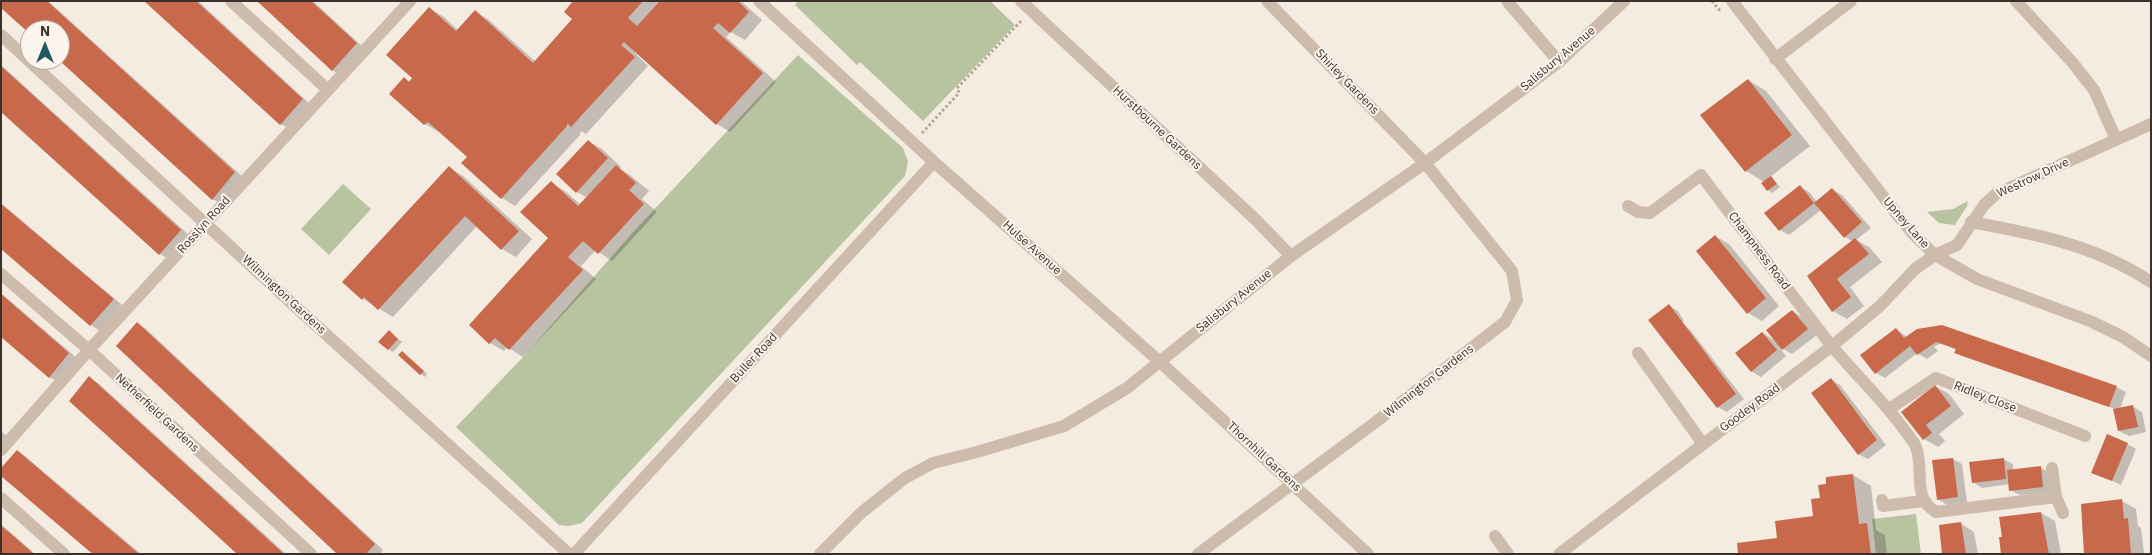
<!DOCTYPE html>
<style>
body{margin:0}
#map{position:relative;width:2152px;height:555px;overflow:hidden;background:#f4ebe1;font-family:"IBM Plex Sans",sans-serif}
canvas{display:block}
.frame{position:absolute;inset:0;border:2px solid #3b302b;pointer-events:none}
.north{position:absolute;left:20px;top:20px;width:50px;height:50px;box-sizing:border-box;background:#fbf5ee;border:1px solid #aea6a0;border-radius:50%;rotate:0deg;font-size:14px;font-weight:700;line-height:20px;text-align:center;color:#3b302b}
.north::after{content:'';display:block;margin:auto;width:18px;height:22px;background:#1f5a5e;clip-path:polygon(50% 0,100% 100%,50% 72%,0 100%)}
</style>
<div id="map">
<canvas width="2152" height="555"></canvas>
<div class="frame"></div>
<div class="north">N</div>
</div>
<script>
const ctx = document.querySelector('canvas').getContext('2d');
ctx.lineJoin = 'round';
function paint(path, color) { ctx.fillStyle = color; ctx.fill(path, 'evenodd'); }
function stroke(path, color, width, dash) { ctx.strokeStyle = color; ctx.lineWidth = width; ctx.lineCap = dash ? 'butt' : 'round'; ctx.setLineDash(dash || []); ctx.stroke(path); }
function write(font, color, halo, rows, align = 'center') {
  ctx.font = font + ' "IBM Plex Sans",sans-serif'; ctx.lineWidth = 4; ctx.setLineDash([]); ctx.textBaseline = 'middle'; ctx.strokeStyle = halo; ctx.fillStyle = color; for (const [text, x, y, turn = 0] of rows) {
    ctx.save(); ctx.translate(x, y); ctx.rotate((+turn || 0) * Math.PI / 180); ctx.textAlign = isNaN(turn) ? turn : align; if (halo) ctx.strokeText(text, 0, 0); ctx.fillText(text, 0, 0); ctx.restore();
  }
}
const green = new Path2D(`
 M798 1H990L1015 25 923 121 860 62 857 65 795 5Z
 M798 55 903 148 908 162 905 176 582 523 569 526 559 525 456 427 525 355 635 230Z
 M343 184 371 209 329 255 301 229Z
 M1968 201 1967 206 1955 225 1939 223 1927 212 1953 209Z
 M1916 514 1921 554H1876L1872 519Z`);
const shadow = new Path2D(`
 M1 1H48L244 178 222 204 212 199 60 60V30H30V32Z
 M146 1H198L311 105 290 129 281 124Z
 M259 1H313L365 49 342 76 332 70Z
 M570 1H741L762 20 745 40 731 32 726 37 776 82 730 132 717 124 636 52 635 53 648 66 586 134 581 131 580 135 515 206 502 198 469 157 440 131 439 132 425 124 391 94 405 79 410 82 414 78 430 9 444 17 458 30 475 12 489 20 536 62 574 19 573 3Z
 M1 65 190 236 169 259 160 254 1 111Z
 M1748 80 1766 91 1810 146 1770 177 1780 187 1772 193 1768 190 1764 182 1746 171 1701 115Z
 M588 141 602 149 621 167 620 169 630 175 649 191 642 199 657 212 612 261 596 250 581 266 596 279 523 357 507 347 504 351 490 343 550 238 551 183 565 191 581 205 588 198 577 192Z
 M449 168 463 176 532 239 516 257 502 249 477 226 393 317 363 299 344 282Z
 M1800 187 1809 192 1817 202 1833 190 1842 195 1871 228 1856 240 1869 247 1882 262 1850 287 1864 306 1847 319 1833 311 1808 276 1852 241 1845 237 1821 210 1789 235 1780 230Z
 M1 203 122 305 100 331 91 325 1 248Z
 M1715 236 1729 244 1779 306 1762 321 1748 313Z
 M1 293 78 359 59 382 49 377 1 335Z
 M1669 306 1678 311 1684 321 1682 322 1691 331 1744 399 1727 412 1718 407Z
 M1793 311 1802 317 1817 335 1792 354 1778 346 1786 356 1761 377 1751 371 1763 333 1777 342Z
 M137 323 146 329 383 550 380 554H338Z
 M1896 329 1907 337 1917 330 2116 387 2126 392 2120 409 2133 407 2142 412 2146 432 2129 436 2119 431 2115 409 1965 357 1956 352 1957 350 1941 343 1934 347 1938 351 1927 359 1917 353 1885 378 1876 373Z
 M390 332 402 342 393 352 388 349Z
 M400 355H406L427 374 425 377 421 374Z
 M89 378 98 383 286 554H239Z
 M1831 380 1840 385 1886 445 1868 459 1858 454Z
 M1935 386 1949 394 1964 414 1939 434 1945 441 1938 447 1924 439 1902 412Z
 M1 431 7 436 1 443Z
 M2127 444 2136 449 2121 485 2093 472Z
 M17 451 26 457 141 554H95Z
 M1953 459 1962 464 1967 502 1947 505 1938 499Z
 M2003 459 2013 464V471L2041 468 2050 473 2052 492 2020 495 2010 490V484L1982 488 1973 482Z
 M1853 475 1871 486 1876 530 1885 535 1887 554H1739L1779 540 1815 518 1828 485Z
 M2122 501 2136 509 2138 526 2141 528 2144 554H2085L2082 526Z
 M2041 513 2055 521 2061 554H2002L2003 538Z
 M1960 523 1974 532 1978 554H1944Z
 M1 524 35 554H1Z`);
const building = new Path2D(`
 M1 1H47L235 172 212 200 60 61V30H30V34L1 8Z
 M144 1H196L303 99 280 125Z
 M257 1H311L357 43 332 71Z
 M573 1H643L628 18 637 26 660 1H738L749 12 730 33 718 23 713 28 763 73 716 125 624 42 621 45 635 57 571 127 567 123V126L501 199 461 163 467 157 428 122 424 125 389 94 404 77 409 82 412 78 386 55 429 7 456 31 475 10 533 63 572 19 564 12Z
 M1 66 181 230 159 255 1 112Z
 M1748 79 1792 135 1745 172 1700 115Z
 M588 140 608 158 576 193 556 174Z
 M616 165 636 183 629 190 644 204 598 254 583 241 568 257 583 270 509 350 495 338 489 344 469 325 548 238 520 212 551 181 578 206Z
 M449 166 519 231 501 250 465 216 378 310 364 297 362 300 342 282Z
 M1771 176 1777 184 1767 191 1761 183Z
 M1800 185 1814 203 1832 188 1862 222 1844 238 1814 203 1779 231 1764 213Z
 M1 204 114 299 90 326 1 249Z
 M1715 235 1766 298 1747 314 1696 251Z
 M1855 238 1869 254 1837 279 1851 297 1832 312 1807 276Z
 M1 294 69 353 49 378 1 337Z
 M1669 304 1736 394 1717 408 1648 320Z
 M1792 310 1808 329 1782 350 1766 330Z
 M137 322 375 544 366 554H337L116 346Z
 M1942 325 2117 386 2109 407 1954 353 1956 349 1936 342 1917 355 1910 346 1875 374 1860 355 1896 328 1904 338 1917 329Z
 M389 330 398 339 388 350 378 342Z
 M1762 332 1777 350 1751 372 1735 353Z
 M402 351 424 371 420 375 398 355Z
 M89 376 171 451 284 554H237L212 531 69 401Z
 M1831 378 1877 440 1858 455 1811 393Z
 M1935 385 1951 406 1926 425 1932 433 1923 440 1901 412Z
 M2133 405 2138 427 2118 431 2113 409Z
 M2107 434 2128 443 2112 481 2091 473Z
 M17 450 53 481 139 554H93L89 551 1 476V468Z
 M1953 458 1958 497 1937 500 1932 460Z
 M2004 458 2006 479 1972 483 1969 462Z
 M2041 466 2043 487 2009 491 2007 470Z
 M1853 474 1859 524 1867 523 1871 554H1738L1737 543 1777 538 1775 521 1813 516 1811 499 1820 498 1818 485 1826 484V477Z
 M2122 499 2124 519 2128 518 2131 554H2084L2081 504Z
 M2041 512 2049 554H2001L1999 537H2002L1999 517Z
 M1961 522 1966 554H1942L1939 525Z
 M1 526 10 533 34 554H1Z`);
const path = new Path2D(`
 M1712 1 1720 11
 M922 133 959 93 957 88 1022 20`);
const minor = new Path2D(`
 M231 1 327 89
 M759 1 934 162 1159 361 1368 554
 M1021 1 1256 220 1291 256
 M1507 1 1559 62
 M1732 1 1896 213 1913 234 1935 255 1977 279 2090 321 2123 337 2151 356
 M2016 1 2072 62 2094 90 2116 139
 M1 35 298 309 569 554
 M1775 59 1851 1
 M1628 206 1638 212 1650 213 1701 175C1744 232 1787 289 1831 345 1854 373 1881 398 1903 428 1907 434 1913 440 1916 447 1925 472 1911 497 1936 512L2056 497
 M1971 222C2036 234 2095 245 2151 282
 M1 274 89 350 311 554
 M1638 353 1703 444
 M1889 409 1936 378 2085 436
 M1 450 89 350 410 1
 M2052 468 2056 497 2063 513
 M1 498 64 554
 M1882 500 1883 506 1923 501
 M1495 536 1508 554
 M574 554 934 162
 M820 554 862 512 905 478 933 463 977 452 1064 426 1127 388 1291 256 1425 163 1559 62 1624 1
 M1198 554 1373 424 1505 322 1517 300 1512 271 1425 163 1267 1
 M1559 554 1832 346 1880 306 1915 269 1935 255 1957 245 1984 205 1996 194 2151 124`);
const streetNames = [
 ["Salisbury Avenue",1558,59,-40],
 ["Shirley Gardens",1347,82,46],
 ["Hurstbourne Gardens",1157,128,43],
 ["Westrow Drive",2033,178,-25],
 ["Upney Lane",1906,223,49],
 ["Rosslyn Road",204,225,-48],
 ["Hulse Avenue",1032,248,42],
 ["Champness Road",1759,251,53],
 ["Wilmington Gardens",284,295,43],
 ["Salisbury Avenue",1234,301,-39],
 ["Buller Road",754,358,-47],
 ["Wilmington Gardens",1429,381,-38],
 ["Ridley Close",1985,397,21],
 ["Goodey Road",1750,408,-37],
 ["Netherfield Gardens",157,413,43],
 ["Thornhill Gardens",1264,457,43]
];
paint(green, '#b8c4a0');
paint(shadow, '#0003');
paint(building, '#c8694b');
stroke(path, '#b9a596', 3, [2.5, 2.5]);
stroke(minor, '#cdbbac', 12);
write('12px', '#3b302b', '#fbf5ee', streetNames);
</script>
